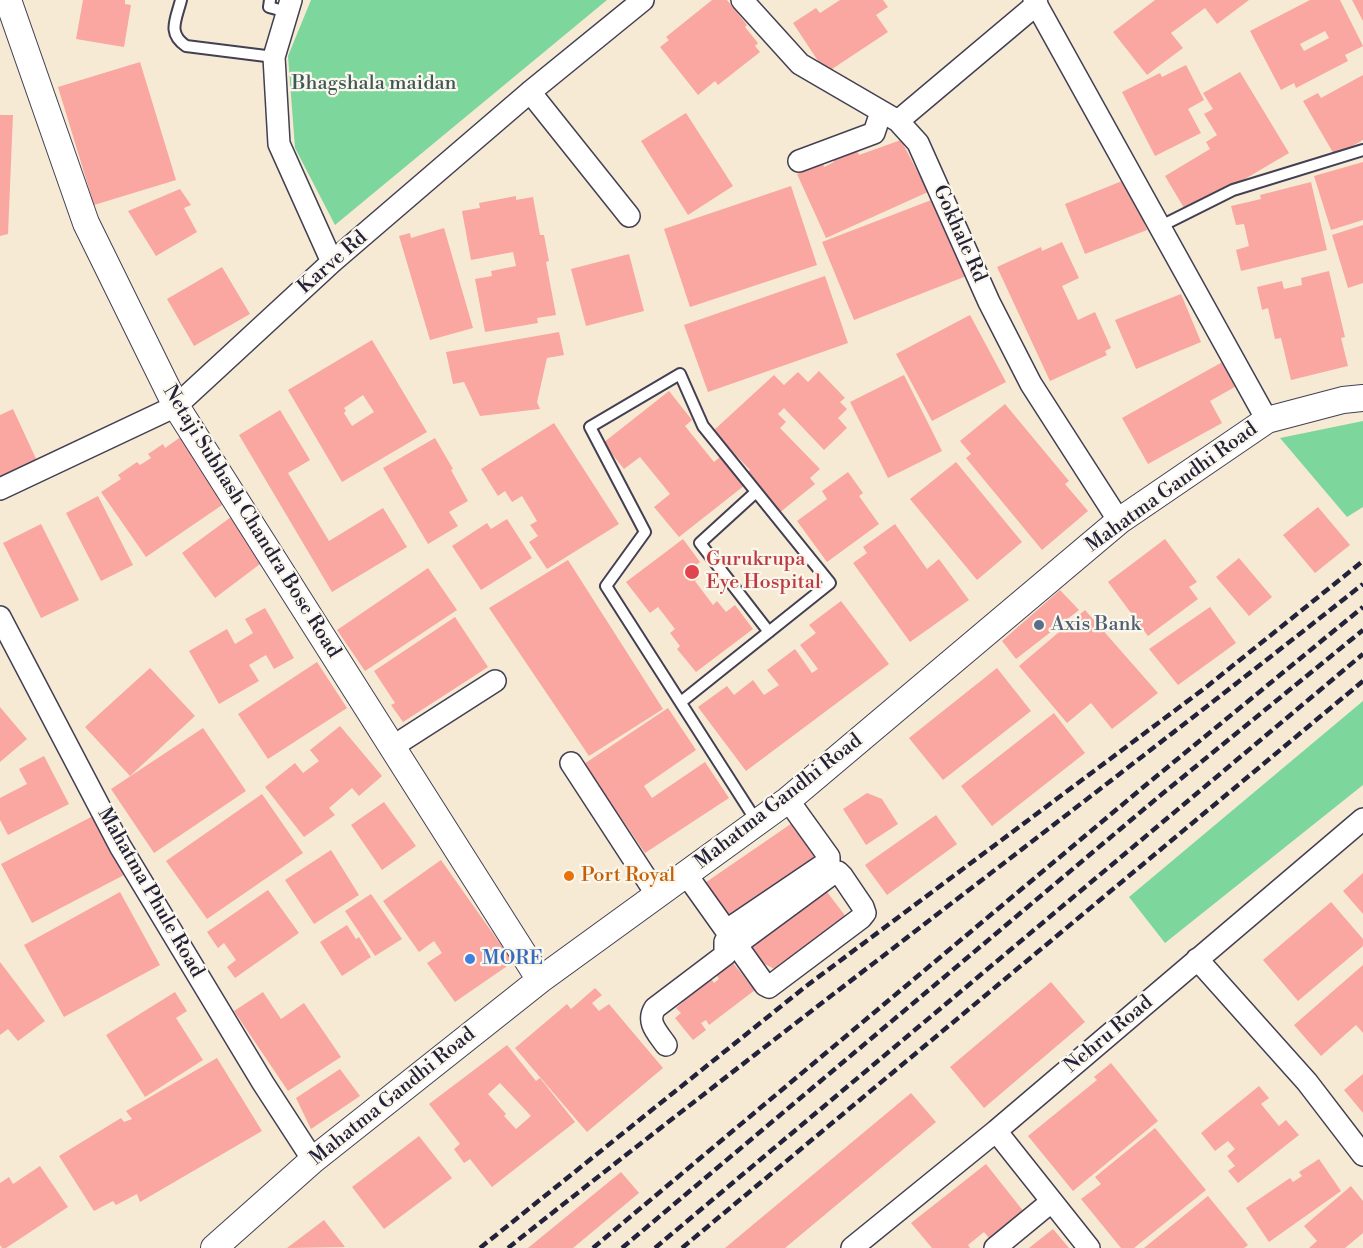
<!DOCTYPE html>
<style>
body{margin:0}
canvas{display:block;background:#f6ead5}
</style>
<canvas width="1363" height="1248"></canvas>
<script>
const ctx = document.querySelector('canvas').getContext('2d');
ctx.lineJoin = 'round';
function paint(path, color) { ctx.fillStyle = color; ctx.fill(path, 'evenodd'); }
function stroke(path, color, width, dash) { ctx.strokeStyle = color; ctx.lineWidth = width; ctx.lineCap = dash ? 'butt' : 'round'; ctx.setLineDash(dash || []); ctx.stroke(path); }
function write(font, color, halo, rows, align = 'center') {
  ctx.font = font + ' "Libre Bodoni",serif'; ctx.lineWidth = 4.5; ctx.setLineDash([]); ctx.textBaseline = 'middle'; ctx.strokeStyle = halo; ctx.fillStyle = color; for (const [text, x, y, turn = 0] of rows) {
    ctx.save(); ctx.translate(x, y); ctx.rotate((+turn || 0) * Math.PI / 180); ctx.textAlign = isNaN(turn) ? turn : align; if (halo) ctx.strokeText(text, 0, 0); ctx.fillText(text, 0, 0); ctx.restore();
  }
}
const green = new Path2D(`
 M311 0H607L335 225 295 148 288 56Z
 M1363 421V507L1347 517 1280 438Z
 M1363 701V785L1165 943 1129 897Z`);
const building = new Path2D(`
 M83 0H125V4L131 5 124 47 76 39Z
 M712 0H727L747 25 745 27 758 43 755 46 760 52 718 85 715 81 698 95 660 47 669 40 666 37Z
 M840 0H883L888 7 876 15 888 32 826 73 793 23 816 8 820 13Z
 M1155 0H1249L1217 24 1205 8 1171 33 1183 48 1147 75 1113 32Z
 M1310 0H1340L1363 46 1345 55 1348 61 1296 88 1294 83 1281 90 1250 31ZM1325 31 1329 38 1304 51 1300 44Z
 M1352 0H1363V21Z
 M140 62 176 180 94 205 58 87Z
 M1186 65 1204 100 1188 109 1201 133 1155 156 1122 92 1160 73 1162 77Z
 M1240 72 1289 153 1187 213 1165 176 1210 149 1206 142 1217 135 1204 114 1213 109 1203 93Z
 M1363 75V140L1335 156 1303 101 1318 93 1321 98Z
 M686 113 733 186 688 215 641 141Z
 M0 115H13L8 234 0 236Z
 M901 140 928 192 826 238 797 174 823 162 824 167 834 162 832 158 856 148 859 155Z
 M1363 162V220L1331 230 1314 176Z
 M1127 179 1147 230 1085 254 1065 204Z
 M1311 182 1327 250 1241 271 1236 250 1249 246 1244 224 1236 225 1231 206 1261 199 1260 195Z
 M791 186 817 265 690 307 664 229Z
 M180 189 191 205 184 208 197 232 156 256 128 211Z
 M516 196V200L533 197 540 235H544L549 261 546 262 556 315 537 318 538 323 485 332 475 279 492 276 491 271 516 266 513 252 471 260 462 211 480 208 479 203Z
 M934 199 969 275 854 320 822 242Z
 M1363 225V283L1348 288 1332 235Z
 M444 228 473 328 430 340 399 236 410 233 411 238Z
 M1062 242 1079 278 1062 286 1078 320 1095 312 1111 348 1105 351 1107 355 1050 381 997 267 1041 247 1042 251Z
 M629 254 644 311 586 326 571 269Z
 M222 267 250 314 194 346 167 299Z
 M1329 271 1345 337 1341 338 1348 366 1291 380 1281 338 1275 339 1268 308 1262 310 1257 287 1282 281 1284 289 1302 285 1301 278Z
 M825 276 848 343 708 392 684 325Z
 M1181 294 1201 342 1136 369 1115 320Z
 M970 315 1006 382 932 421 896 354Z
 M559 332 564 355 547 358 537 402 540 409 480 416 464 382 453 384 446 352Z
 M372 340 427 432 342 482 288 390ZM363 395 374 412 352 426 344 413 346 411 344 408Z
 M1226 360 1240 384 1210 401 1222 423 1148 464 1122 418Z
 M819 371 845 398 840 402 847 409 838 418 847 428 824 450 784 408 778 414 786 422 780 428 820 469 810 478 815 484 778 514 743 477 750 470 713 431 774 375 784 385 798 372 808 382Z
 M904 375 942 451 888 478 850 402Z
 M669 391 692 420 685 426 714 462 721 456 745 485 679 537 654 507 670 494 640 457 624 469 603 443Z
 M1005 404 1069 481 1065 484 1088 511 1042 550 966 458 971 454 960 441Z
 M13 409 38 463 0 483V415Z
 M280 410 310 460 288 473 329 541 383 508 407 547 332 592 239 435Z
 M554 423 619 524 547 569 529 542 538 536 530 525 537 521 522 496 512 502 505 491 498 496 481 469Z
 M182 436 228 501 146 557 101 492 121 479 118 475 137 462 140 465 151 458 148 454 163 444 165 448Z
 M435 438 453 469 451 470 468 501 449 512 458 526 428 544 383 468Z
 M956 462 1022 542 977 580 910 499Z
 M848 472 863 493 859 496 879 524 827 562 797 521 827 499 822 491Z
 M98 496 133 565 101 581 66 513Z
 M1318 507 1350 545 1315 573 1283 535Z
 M231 517 264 561 215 598 182 553Z
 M507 519 532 558 481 590 452 546 487 523 491 529Z
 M41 524 79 600 41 618 3 543Z
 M895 524 927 569 939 559 969 600 910 642 853 563 867 553 863 547Z
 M683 539 700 562 692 568 699 578 695 581 713 605 717 601 726 612 735 605 753 629 696 672 677 649 680 646 670 633 675 629 658 607 650 613 626 582Z
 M1165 539 1197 582 1189 587 1198 599 1148 636 1108 582Z
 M1239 558 1272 597 1249 616 1216 577Z
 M568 560 663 709 589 756 489 608Z
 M428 568 457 610 365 671 337 630Z
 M1060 590 1079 610 1016 659 1002 641Z
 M841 601 889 664 746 771 698 707 727 686 734 695 753 680 764 695 779 685 767 670 795 649 812 673 818 669 800 645 816 633 809 625Z
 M1210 607 1236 643 1178 685 1149 649Z
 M265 608 294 658 274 669 266 655 249 665 259 681 219 704 189 651 227 629 235 644 253 633 245 619Z
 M1085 610 1158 693 1112 729 1091 703 1067 723 1019 666Z
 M455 617 488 667 403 722 391 705 395 703 374 671Z
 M317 662 347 708 268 759 238 714Z
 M150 668 195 716 130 776 85 727Z
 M997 668 1031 711 943 780 909 738Z
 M0 707 27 739 0 762Z
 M668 708 696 750 644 786 652 798 705 762 729 798 645 853 584 764Z
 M1054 713 1085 753 992 826 961 786Z
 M340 726 382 776 359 796 352 788 329 808 335 815 304 837 265 787 295 763 303 773 319 761 310 750Z
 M203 728 246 791 154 853 111 789Z
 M44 756 69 804 8 835 0 820V798L27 784 19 769Z
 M867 793 882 799 898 824 866 845 843 809Z
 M262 794 303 853 207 919 166 861Z
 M384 802 416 846 382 870 351 825Z
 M936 815 957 844 887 895 865 865Z
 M93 816 124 875 32 923 1 864Z
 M798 819 824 859 728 924 699 887Z
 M331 850 359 895 314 924 285 880Z
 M441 860 513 962 455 1002 427 963 442 953 434 941 419 952 383 901Z
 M1363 873V914L1343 891Z
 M824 888 850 922 782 973 763 963 749 944 798 912 795 909Z
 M268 890 299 933 235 978 227 967 236 960 224 943 218 948 207 932Z
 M120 892 160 965 64 1017 24 945Z
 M371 894 402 939 375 956 345 911Z
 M1331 902 1363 939V946L1298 1001 1263 960Z
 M347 925 356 939 359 937 371 957 342 976 320 942Z
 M0 962 45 1021 18 1041 8 1029 0 1035Z
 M732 962 755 990 709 1025 706 1020 701 1023 706 1030 693 1040 675 1018 681 1013 676 1008 683 1002 680 998 709 976 714 983 719 979 716 974Z
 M1363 965V1033L1356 1025 1321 1056 1294 1025Z
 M1051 982 1085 1022 984 1108 950 1067Z
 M595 988 602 995 592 1003 599 1011 609 1004 663 1068 587 1132 515 1048 567 1004 571 1009Z
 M175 992 187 1011 176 1018 203 1060 145 1097 106 1035Z
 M263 992 281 1019 304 1003 341 1057 288 1091 234 1011Z
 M507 1045 536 1081 540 1078 575 1122 492 1187 470 1159 464 1163 454 1149 460 1144 429 1104ZM500 1083 531 1116 516 1129 504 1116 506 1114 488 1094Z
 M217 1058 262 1131 140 1202 137 1194 116 1205 113 1201 94 1211 59 1156 121 1118 124 1122 132 1119 126 1111Z
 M1111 1063 1158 1121 1073 1191 1028 1136 1097 1080 1094 1077Z
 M340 1069 360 1096 311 1129 296 1098Z
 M1363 1074V1113L1344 1090Z
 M1259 1086 1269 1098 1261 1104 1279 1126 1286 1120 1299 1135 1238 1183 1228 1171 1235 1166 1227 1156 1235 1149 1228 1141 1215 1151 1201 1133Z
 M911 1093 936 1122 785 1248H725Z
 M1155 1128 1206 1190 1134 1248H1121L1081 1199 1101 1184 1095 1177Z
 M419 1136 452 1178 384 1229 352 1187Z
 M1319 1159 1341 1191 1269 1242 1246 1208 1290 1178 1293 1182 1302 1176 1299 1172Z
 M986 1164 1028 1217 994 1244 984 1232 968 1245 970 1248H932L911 1223Z
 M40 1166 68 1207 6 1248H2L0 1245V1183L9 1177 13 1184Z
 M621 1172 639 1193 573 1248H528Z
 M1351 1186 1363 1201V1233L1345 1248H1309L1317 1241 1304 1226Z
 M1208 1196 1248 1245 1244 1248H1144Z
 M324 1220 345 1247 287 1248Z
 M1053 1229 1069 1248H1029Z`);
const service = new Path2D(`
 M181 0C176 20 167 33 186 46L274 57
 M270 0 269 7 287 12
 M1159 227 1233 190 1363 150
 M756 492 700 543 769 632
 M681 702 830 583 703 426 680 374 590 427 645 532 606 586 757 822`);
const minor = new Path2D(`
 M291 0 274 57 279 144 332 262
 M742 0 800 64 898 121 918 143 989 302 1031 384 1119 521
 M1034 0 1267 420
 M530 92 629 216
 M898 121 1037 4
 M799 161 874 133 881 112
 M0 489 176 406 332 262 530 92 643 0
 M0 617 120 846 263 1083 313 1160
 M392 747 495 681
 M571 763 657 895
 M686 874 765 985 769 987 861 918 865 913 863 907 842 876 838 872 832 874 737 944
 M727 930 829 861V857L788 800
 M1197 959 1307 1082 1363 1155
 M666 1045C657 1032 646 1022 655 1008L725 955V942L729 934
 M996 1131 1089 1248
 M852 1248 996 1131 1363 819
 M995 1248 1051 1202`);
const tertiary = new Path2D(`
 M8 0 86 223 176 406 540 980
 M214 1248 313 1160 540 980 788 800 1119 521 1267 420 1343 400 1363 398`);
const rail = new Path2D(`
 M480 1248 805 987 1205 688 1363 561
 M508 1248C791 1023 1080 808 1363 584
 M593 1248 1147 784 1363 607
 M622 1248 1162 794 1363 630
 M655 1248 1363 654
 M682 1248 1363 681`);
const markers = [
 [692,572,8,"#e0444e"],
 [1039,625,6,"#5c6f8a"],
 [569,876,6,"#e8710a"],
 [470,959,6,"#3f7fe0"]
];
const parkNames = [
 ["Bhagshala maidan",374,84]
];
const streetNames = [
 ["Gokhale Rd",959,234,66],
 ["Karve Rd",333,263,-41],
 ["Mahatma Gandhi Road",1172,488,-36],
 ["Netaji Subhash Chandra Bose Road",251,522,58],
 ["Mahatma Gandhi Road",779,802,-38],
 ["Mahatma Phule Road",150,893,60],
 ["Nehru Road",1109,1035,-40],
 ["Mahatma Gandhi Road",393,1097,-39]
];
const healthNames = [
 ["Gurukrupa",706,560],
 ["Eye Hospital",706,583]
];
const serviceNames = [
 ["Axis Bank",1051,625]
];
const foodNames = [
 ["Port Royal",581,876]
];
const shopNames = [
 ["MORE",482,959]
];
paint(green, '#7dd79d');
paint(building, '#f9a7a0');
stroke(service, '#424052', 14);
stroke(minor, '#424052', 24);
stroke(tertiary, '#424052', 28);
stroke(service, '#fff', 10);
stroke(minor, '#fff', 21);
stroke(tertiary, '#fff', 26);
stroke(rail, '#22223b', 4.5, [9, 4.5]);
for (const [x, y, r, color] of markers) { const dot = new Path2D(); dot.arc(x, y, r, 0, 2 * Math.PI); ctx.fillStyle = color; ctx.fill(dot); stroke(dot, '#fbf7ec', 2); }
write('20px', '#3d5858', '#fbf7ec', parkNames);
write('20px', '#22223b', '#fbf7ec', streetNames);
write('20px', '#be3a42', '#fbf7ec', healthNames, 'left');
write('20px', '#4e5e75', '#fbf7ec', serviceNames, 'left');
write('20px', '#c56008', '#fbf7ec', foodNames, 'left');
write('20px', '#366cbe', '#fbf7ec', shopNames, 'left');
</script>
